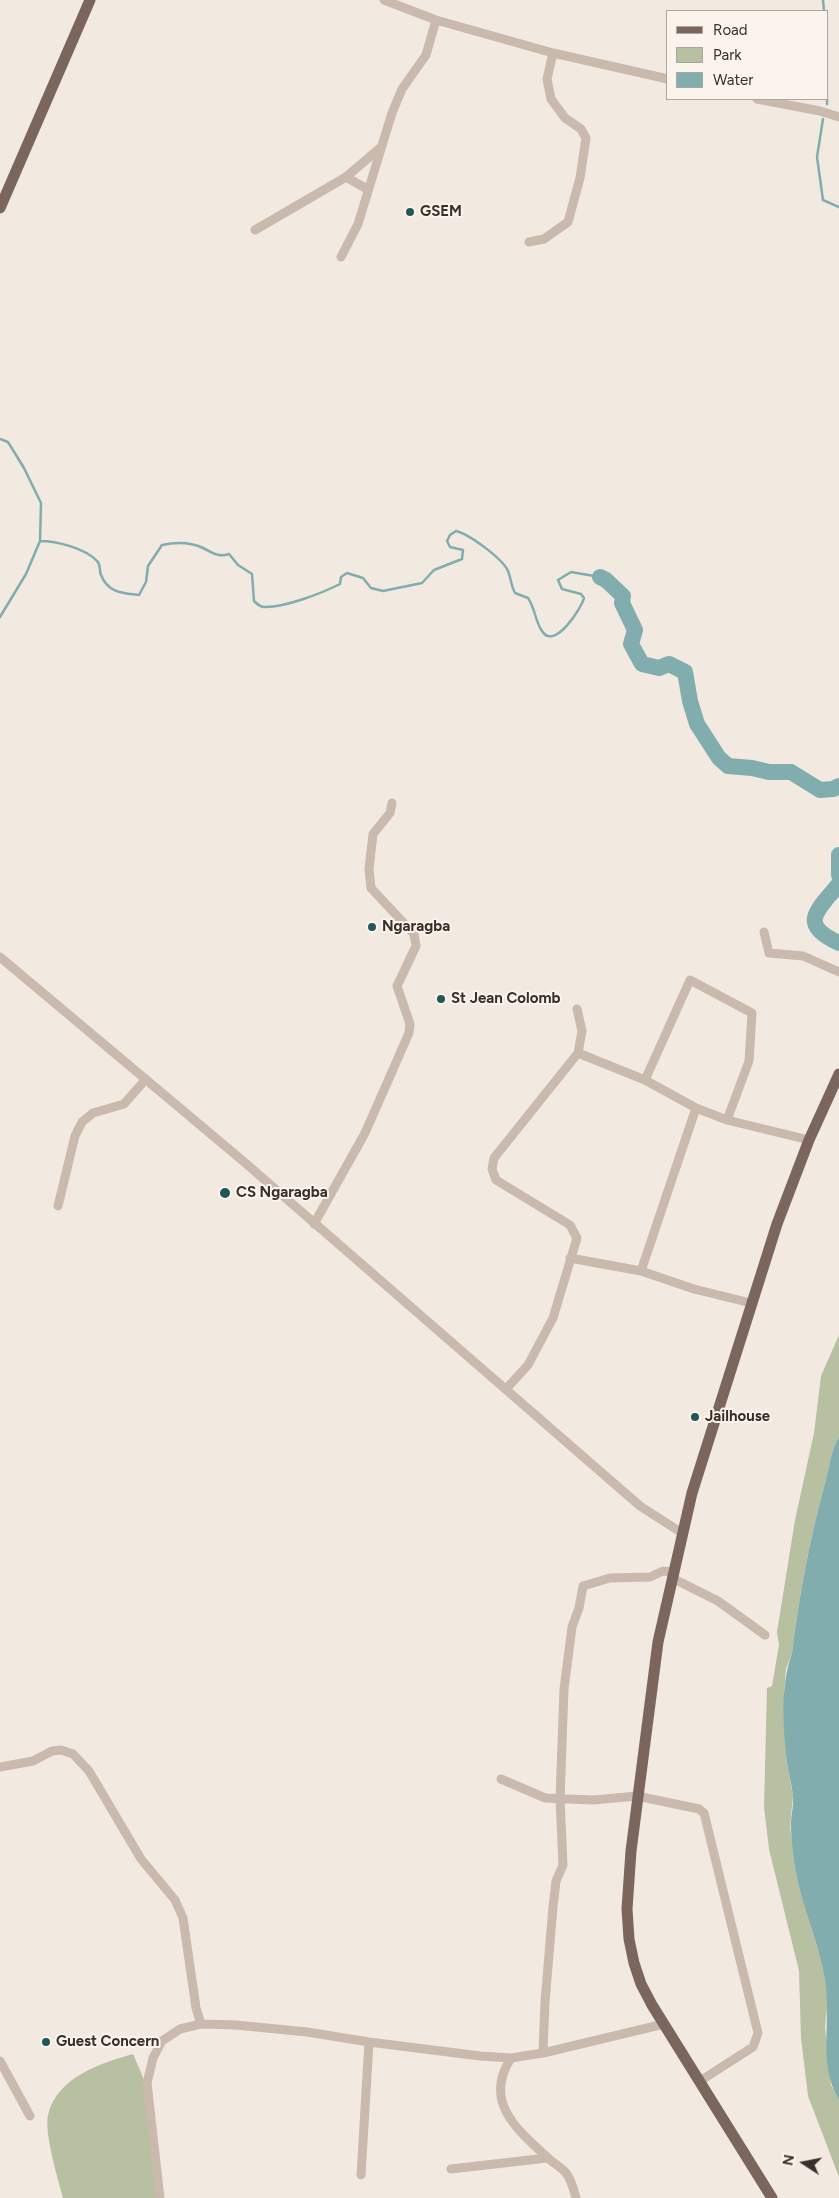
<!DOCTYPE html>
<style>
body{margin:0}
#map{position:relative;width:839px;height:2198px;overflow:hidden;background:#f2e9e1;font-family:Figtree,sans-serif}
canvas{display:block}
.legend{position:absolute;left:666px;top:10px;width:162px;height:90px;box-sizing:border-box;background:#faf4ed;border:1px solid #ada59f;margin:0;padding:6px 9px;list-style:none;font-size:15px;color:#392f2b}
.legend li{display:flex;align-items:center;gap:10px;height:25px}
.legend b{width:25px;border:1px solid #ada59f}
.north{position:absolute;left:779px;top:2138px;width:50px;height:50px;-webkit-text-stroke:4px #faf4ed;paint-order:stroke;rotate:281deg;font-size:14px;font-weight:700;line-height:20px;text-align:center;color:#392f2b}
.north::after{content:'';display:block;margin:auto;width:18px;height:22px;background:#392f2b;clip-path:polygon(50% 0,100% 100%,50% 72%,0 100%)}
</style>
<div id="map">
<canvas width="839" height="2198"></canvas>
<ul class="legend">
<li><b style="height:6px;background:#7a665d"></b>Road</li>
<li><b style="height:14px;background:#b7c1a1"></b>Park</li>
<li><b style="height:14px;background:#81adae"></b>Water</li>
</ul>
<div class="north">N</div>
</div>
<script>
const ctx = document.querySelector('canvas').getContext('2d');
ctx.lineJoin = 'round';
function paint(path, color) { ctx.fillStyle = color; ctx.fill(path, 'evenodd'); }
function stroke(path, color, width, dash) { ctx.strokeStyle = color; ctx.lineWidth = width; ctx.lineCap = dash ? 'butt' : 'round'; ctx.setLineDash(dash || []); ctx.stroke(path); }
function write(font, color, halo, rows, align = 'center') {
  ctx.font = font + ' Figtree,sans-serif'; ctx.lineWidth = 4; ctx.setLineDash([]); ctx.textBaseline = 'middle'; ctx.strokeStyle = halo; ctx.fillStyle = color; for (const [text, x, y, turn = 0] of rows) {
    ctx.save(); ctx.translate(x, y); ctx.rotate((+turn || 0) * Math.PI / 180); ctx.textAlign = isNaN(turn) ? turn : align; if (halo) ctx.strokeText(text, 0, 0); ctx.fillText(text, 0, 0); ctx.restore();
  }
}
const green = new Path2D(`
 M839 1335V1436C830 1453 829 1470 824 1487 809 1542 799 1597 792 1653L786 1669 784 1693 787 1763 793 1796 790 1828 799 1885 821 1960 825 1981 828 1999 825 2027 831 2085 839 2100V2177L808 2096 801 2038 799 1971 769 1849 764 1807 767 1688 772 1686 779 1645 777 1632 795 1520 814 1433 821 1376Z
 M133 2054 145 2082 160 2198H63C58 2179 44 2133 48 2115 57 2077 101 2063 133 2054Z`);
const water = new Path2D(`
 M839 1436V2100C817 2063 832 2021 825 1981 820 1948 807 1918 799 1886 795 1869 792 1848 791 1830 790 1819 794 1807 793 1796 792 1784 788 1773 787 1762 783 1727 780 1687 792 1653 799 1597 809 1542 824 1487 829 1470 830 1453 839 1436Z`);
const stream = new Path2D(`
 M823 0 824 11
 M827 99V104
 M823 119 817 157 823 200 839 207
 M0 439 8 442 24 468 41 503 40 541
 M0 617 26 574 40 541C56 541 85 548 97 561 101 565 99 570 101 575 108 593 123 593 139 595L146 582 148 566 162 545C176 542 190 542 203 548 212 552 218 558 229 554L238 565 252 574 254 601C257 604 260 607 264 607 284 608 322 593 340 584L341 577 347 573 363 578 371 588 383 591 422 583 434 570 462 559 463 550 450 547 447 541 450 535 456 531C469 534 503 559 508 571 511 578 511 586 515 593L528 598C535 608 535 621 542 631 554 651 581 609 584 598L581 594 562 589 558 580 571 572 600 577`);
const river = new Path2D(`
 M600 577 606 580 623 596 622 603 635 630 631 644 642 664 659 668 669 664 685 672 690 701 697 724 719 758 728 766 752 768 769 772H791L820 790 833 789 839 786
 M839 855V875
 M839 884C818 910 797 924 839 943`);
const minor = new Path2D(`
 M384 0 436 20 553 53 668 79
 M757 99 820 111 839 117
 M346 177 367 189
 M255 230 346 177 380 148
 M529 242 544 239 568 222 580 178 586 138 581 129 565 118 551 99 547 79 553 53
 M341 257 358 224 392 113 402 89 426 55 436 20
 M764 932 769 953 803 956 839 972
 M0 957 243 1161 640 1506 682 1533
 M578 1053 645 1080 696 1108 727 1120 809 1140
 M645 1080 690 980 752 1013 749 1061 727 1120
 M58 1206 75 1136 82 1122 93 1113 124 1104 146 1079
 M314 1224 365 1133 409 1033 410 1024 397 986 416 946 414 934 371 888 369 869 373 834 390 813 392 803
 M570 1258 641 1271 694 1289 751 1303
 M641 1271 696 1108
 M506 1389 528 1365 553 1318 577 1238 570 1225 496 1180 492 1169 494 1158 578 1053 582 1031 577 1009
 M672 1578 718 1601 765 1635
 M0 1767 33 1761 52 1751 61 1750 73 1754 89 1771 141 1859 175 1900 183 1918 196 2008 201 2024
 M501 1779 545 1798 593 1800 637 1796 699 1809 704 1813 758 2033 753 2047 700 2081
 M543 2053 545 2002 553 1907 556 1881 563 1865 560 1799 564 1689 572 1627 579 1608 583 1586 610 1578 650 1577 663 1571 673 1572
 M511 2058C483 2101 516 2129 548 2158 553 2163 561 2167 566 2173 571 2179 574 2190 576 2198
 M0 2061 30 2116
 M451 2169 547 2158
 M361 2175 369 2042
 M160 2198 147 2083 153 2058 162 2041 180 2029 201 2024 236 2025 307 2032 369 2042 480 2056 511 2058 543 2053 664 2024`);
const major = new Path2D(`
 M0 208 90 0
 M772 2198 652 2005 641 1984 634 1963 629 1939 627 1909 631 1851 658 1642 692 1493 777 1224 809 1140 839 1074`);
const markers = [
 [410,212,5,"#235658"],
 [372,927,5,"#235658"],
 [441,999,5,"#235658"],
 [225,1193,6,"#235658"],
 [695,1417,5,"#235658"],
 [46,2042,5,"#235658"]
];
const poiNames = [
 ["GSEM",420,212],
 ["Ngaragba",382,927],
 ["St Jean Colomb",451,999],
 ["CS Ngaragba",236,1193],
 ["Jailhouse",705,1417],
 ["Guest Concern",56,2042]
];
paint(green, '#b7c1a1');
paint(water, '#81adae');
stroke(stream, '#81adae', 2.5);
stroke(river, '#81adae', 16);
stroke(minor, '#cab9ad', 9);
stroke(major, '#7a665d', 11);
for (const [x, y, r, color] of markers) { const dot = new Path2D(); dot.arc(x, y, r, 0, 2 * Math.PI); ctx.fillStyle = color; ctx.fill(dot); stroke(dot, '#faf4ed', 2); }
write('bold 15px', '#392f2b', '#faf4ed', poiNames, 'left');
</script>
